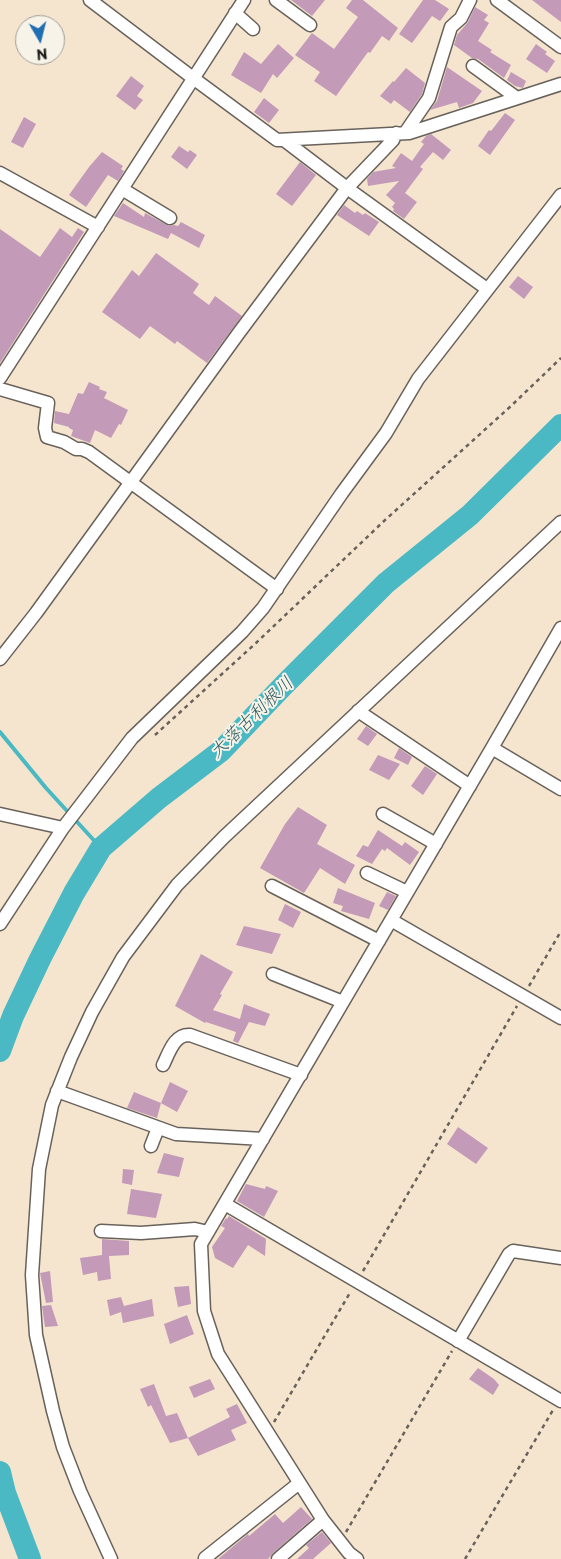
<!DOCTYPE html>
<meta charset="utf-8">
<style>
body{margin:0}
#map{position:relative;width:561px;height:1559px;overflow:hidden;background:#f5e5cf;font-family:"Playpen Sans",sans-serif}
canvas{display:block}
.north{position:absolute;left:15px;top:15px;width:50px;height:50px;box-sizing:border-box;background:#f7f3e8;border:1px solid #9f9d96;border-radius:50%;rotate:172deg;font-size:14px;font-weight:700;line-height:20px;text-align:center;color:#1c1c1c}
.north::after{content:'';display:block;margin:auto;width:18px;height:22px;background:#1f6fb2;clip-path:polygon(50% 0,100% 100%,50% 72%,0 100%)}
</style>
<div id="map">
<canvas width="561" height="1559"></canvas>
<div class="north">N</div>
</div>
<script>
const ctx = document.querySelector('canvas').getContext('2d');
ctx.lineJoin = 'round';
function stroke(path, color, width, dash) { ctx.strokeStyle = color; ctx.lineWidth = width; ctx.lineCap = dash ? 'butt' : 'round'; ctx.setLineDash(dash || []); ctx.stroke(path); }
function paint(path, color) { ctx.fillStyle = color; ctx.fill(path, 'evenodd'); }
function write(font, color, halo, rows, align = 'center') {
  ctx.font = font + ' "Playpen Sans","Klee One",sans-serif'; ctx.lineWidth = 4; ctx.setLineDash([]); ctx.textBaseline = 'middle'; ctx.strokeStyle = halo; ctx.fillStyle = color; for (const [text, x, y, turn = 0] of rows) {
    ctx.save(); ctx.translate(x, y); ctx.rotate((+turn || 0) * Math.PI / 180); ctx.textAlign = isNaN(turn) ? turn : align; if (halo) ctx.strokeText(text, 0, 0); ctx.fillText(text, 0, 0); ctx.restore();
  }
}
const stream = new Path2D(`
 M0 732 46 788 101 848`);
const river = new Path2D(`
 M0 1051 13 1016 40 959 74 893 101 848 159 798 221 751 284 685 386 583 470 515 561 425
 M0 1472 5 1493 30 1559`);
const building = new Path2D(`
 M291 0H325L312 16Z
 M352 0H363L398 28 389 41 382 36 370 53 368 52 336 96 314 81 320 72 295 55 312 33 334 49 358 17 346 8Z
 M423 0H435L449 9 440 21 432 16 412 43 399 34Z
 M532 0H561V22Z
 M475 7 488 15 484 20 489 23 478 41 492 50 490 52 511 65 504 78 478 59 472 58 454 45 457 35 468 22Z
 M278 44 294 58 277 78 273 74 261 93 231 75 244 52 261 64Z
 M536 44 547 52 545 54 555 61 547 73 526 59Z
 M447 67 482 91 473 103 459 108 457 102 430 110 437 101Z
 M406 68 425 83 422 94 410 112 394 100 391 104 380 96 393 81 394 82Z
 M511 72 526 81 523 88 515 86 507 80Z
 M131 76 144 86 137 96 143 100 135 110 116 96Z
 M264 98 279 110 269 123 254 112Z
 M505 113 515 120 490 155 478 146 489 130 491 131Z
 M24 117 36 124 23 148 11 142Z
 M431 134 451 150 443 160 433 152 420 167 423 169 405 193 417 202 404 219 393 211 394 209 392 207 395 203 386 195 399 181 368 186 367 179 373 172 396 168 392 166 401 153 412 161 424 144 421 142 426 136Z
 M179 146 188 152 190 150 197 155 187 169 171 157Z
 M102 152 123 166 121 169 124 171 118 181 108 175 86 207 69 195 89 167Z
 M300 162 316 175 292 206 276 194Z
 M123 203 144 217 145 213 169 226 174 225 178 226 181 222 205 235 199 248 171 233 168 239 114 216Z
 M344 205 355 213 357 211 363 215 365 213 379 222 369 236 337 215Z
 M60 228 72 237 78 228 84 232 0 363V229L40 257Z
 M156 253 199 284 193 293 209 305 215 296 242 316 207 363 177 341 175 344 150 326 140 339 102 312 132 270 139 276Z
 M518 276 533 287 524 299 509 287Z
 M89 382 100 387 99 389 107 392 104 398 128 410 121 425 119 424 111 438 95 430 90 443 71 436 73 430 69 428V427L54 423 55 411 69 414 78 393 83 394Z
 M366 726 377 734 368 746 357 739Z
 M399 748 412 757 408 765 394 758Z
 M378 755 400 764 389 780 369 770Z
 M425 766 437 774 423 795 411 786Z
 M298 807 327 825 317 844 355 865 345 884 320 868 304 893 260 868 285 824Z
 M378 830 402 846 405 842 419 852 410 865 387 848 385 851 382 849 372 864 356 856 363 845 368 847Z
 M338 888 375 903 369 919 341 911 343 906 333 903Z
 M387 892 396 896 388 910 379 906Z
 M285 904 301 912 293 928 278 920Z
 M244 926 281 934 272 954 236 945Z
 M201 954 233 972 220 994 222 995 213 1010 240 1019 244 1004 270 1014 265 1026 249 1022 238 1043 233 1041 236 1032 206 1022 205 1023 175 1006Z
 M170 1082 188 1091 177 1112 161 1103Z
 M134 1092 161 1103 157 1118 127 1108Z
 M458 1127 488 1148 476 1164 447 1144Z
 M164 1153 184 1158 179 1177 157 1173Z
 M123 1169 134 1170 132 1185 122 1183Z
 M246 1184 265 1189 266 1186 278 1191 264 1217 237 1201Z
 M131 1189 162 1194 156 1218 127 1214Z
 M229 1216 266 1239 265 1256 248 1245 233 1268 215 1258 212 1247 225 1228 221 1226 226 1218 227 1219Z
 M102 1239 129 1241V1255L109 1256 111 1279 98 1281 97 1272 83 1275 80 1258 102 1255Z
 M50 1271 53 1302 46 1303 40 1273Z
 M189 1286 191 1304 178 1307 174 1287Z
 M121 1297 124 1306 152 1299 154 1316 123 1323 121 1312 110 1316 107 1300Z
 M51 1305 58 1326 45 1327 42 1306Z
 M187 1315 194 1334 170 1344 164 1324Z
 M478 1368 494 1379 499 1385 493 1395 469 1379Z
 M210 1379 215 1389 194 1398 189 1387Z
 M154 1384 166 1416 177 1413 188 1438 170 1443 151 1405 148 1407 140 1389Z
 M237 1404 247 1423 231 1430 236 1440 198 1456 188 1438 230 1417 226 1409Z
 M301 1507 312 1519 273 1553 268 1559H218L248 1534 249 1536 275 1514 283 1523Z
 M322 1532 331 1543 313 1559H297L309 1548 306 1545Z`);
const path = new Path2D(`
 M155 735 256 643 384 521 511 406 561 358
 M529 986 561 931
 M363 1271 517 1006
 M274 1422 351 1291
 M346 1532 452 1351
 M465 1559 553 1410`);
const minor = new Path2D(`
 M90 0 193 78 277 140 409 133 561 84
 M276 0 310 25
 M497 0 561 47
 M235 13 253 29
 M473 66 517 98
 M405 133 429 98 451 27 461 18 470 0
 M284 140 347 188 487 289
 M0 173 98 227
 M122 189 170 218
 M0 378 244 0
 M0 389 48 403 45 428 47 437 64 442 76 449H82L89 452 277 589
 M0 659 36 613 238 334 347 188 393 140 396 133
 M358 711 470 786
 M492 748 561 789
 M0 814 63 828
 M383 814 436 844
 M367 873 407 892
 M272 886 379 941
 M391 920 561 1018
 M0 924 63 828 132 738 242 632 263 608 342 493 386 433 418 379 561 195
 M273 974 343 1002
 M163 1065C169 1053 174 1034 190 1035L301 1075
 M57 1091 176 1134 263 1139
 M151 1146 158 1128
 M225 1204 561 1401
 M101 1231 141 1233 195 1229 208 1232
 M458 1341 509 1254 513 1251 561 1258
 M205 1558 298 1484
 M111 1559 80 1491 63 1447 53 1411 36 1335 32 1275 39 1169 52 1105 71 1057 92 1012 123 957 177 885 224 837 561 522
 M278 1559 323 1520
 M357 1559 349 1553 323 1520 218 1354 204 1311 201 1244 492 748 561 628`);
const waterNames = [
 ["大落古利根川",252,718,-44]
];
stroke(stream, '#4ab9c3', 4);
stroke(river, '#4ab9c3', 22);
paint(building, '#c39ab8');
stroke(minor, '#68625b', 15);
stroke(path, '#68625b', 2.5, [4, 4]);
stroke(minor, '#fff', 12);
write('italic 18px', '#2e5b5f', '#f7f3e8', waterNames);
</script>
